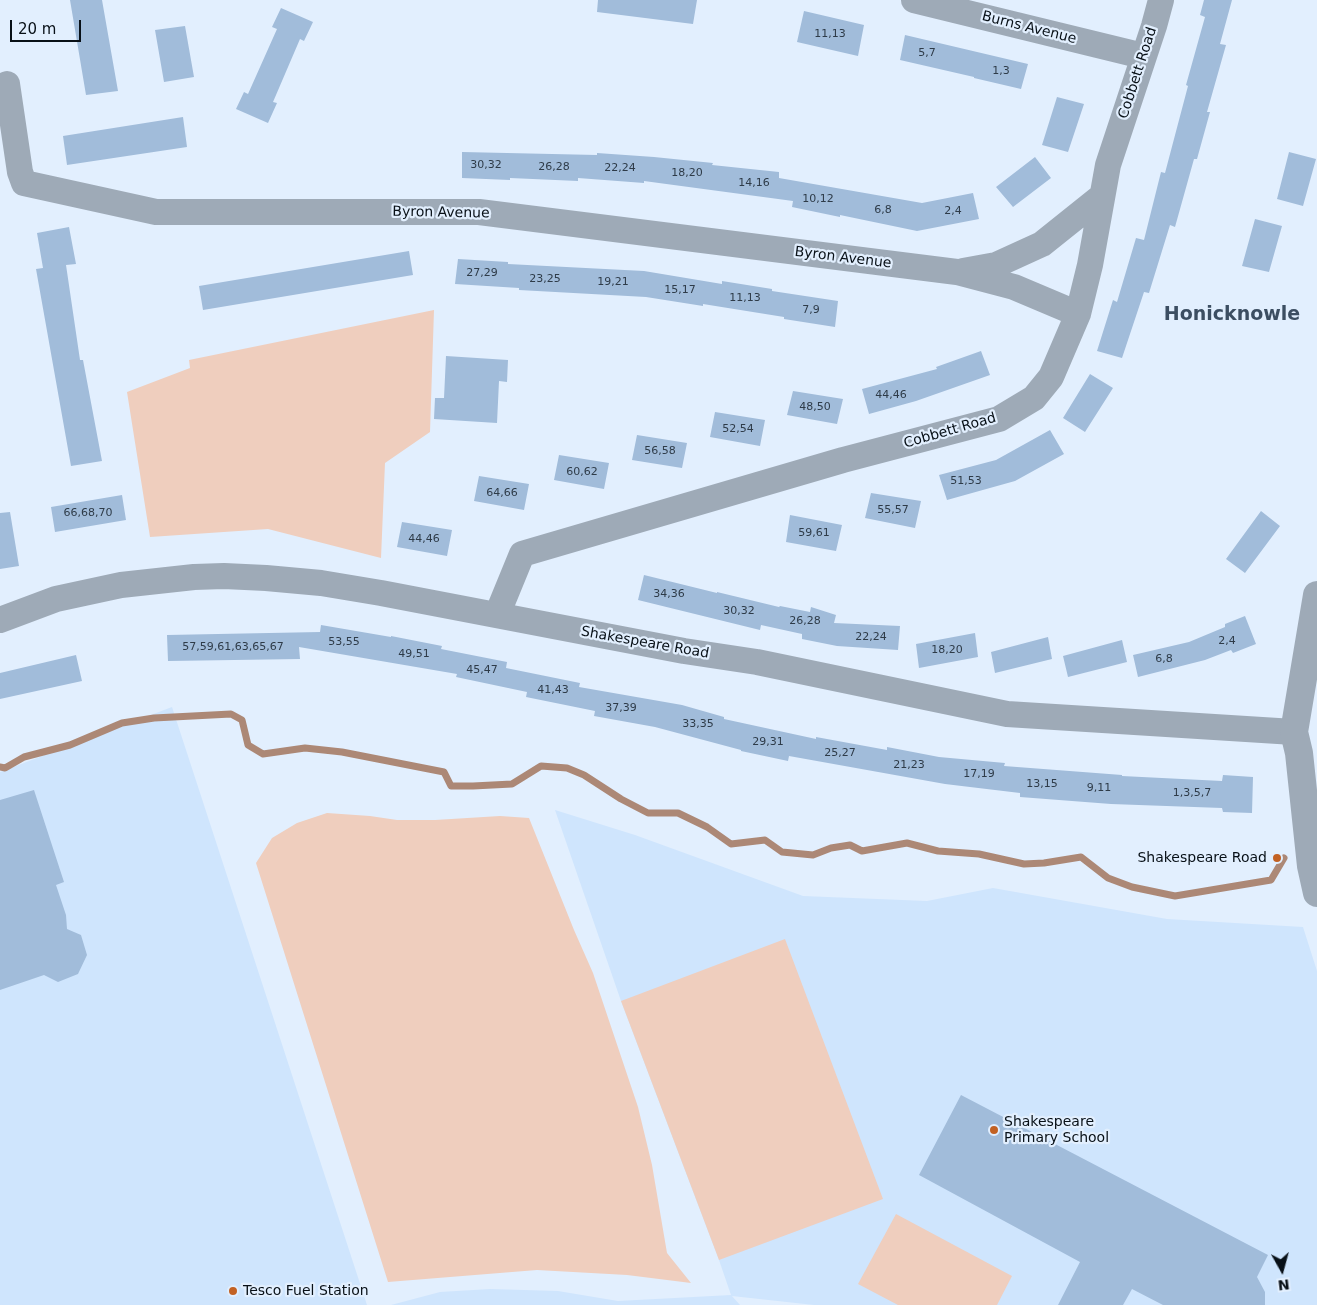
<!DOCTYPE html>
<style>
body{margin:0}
#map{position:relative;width:1317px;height:1305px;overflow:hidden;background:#e2effe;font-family:"DejaVu Sans",sans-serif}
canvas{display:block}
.north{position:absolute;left:1257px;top:1245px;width:50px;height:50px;-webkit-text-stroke:4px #e2effe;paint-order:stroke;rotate:173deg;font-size:14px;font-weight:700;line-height:20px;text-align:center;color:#081017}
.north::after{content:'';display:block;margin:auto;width:18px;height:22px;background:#081017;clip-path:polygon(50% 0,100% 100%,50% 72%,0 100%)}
.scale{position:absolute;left:10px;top:20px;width:71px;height:22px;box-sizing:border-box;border:2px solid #081017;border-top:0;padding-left:6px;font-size:15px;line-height:18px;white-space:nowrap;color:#081017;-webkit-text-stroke:4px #e2effe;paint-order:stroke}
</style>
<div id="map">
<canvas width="1317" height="1305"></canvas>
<div class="north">N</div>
<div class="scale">20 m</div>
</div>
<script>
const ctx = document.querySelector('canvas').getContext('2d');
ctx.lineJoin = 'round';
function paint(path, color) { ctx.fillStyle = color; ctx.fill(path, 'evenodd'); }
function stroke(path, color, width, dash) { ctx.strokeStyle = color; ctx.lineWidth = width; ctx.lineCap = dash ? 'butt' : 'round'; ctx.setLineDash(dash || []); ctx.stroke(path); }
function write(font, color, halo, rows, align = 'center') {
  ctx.font = font + ' "DejaVu Sans",sans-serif'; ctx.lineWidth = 4.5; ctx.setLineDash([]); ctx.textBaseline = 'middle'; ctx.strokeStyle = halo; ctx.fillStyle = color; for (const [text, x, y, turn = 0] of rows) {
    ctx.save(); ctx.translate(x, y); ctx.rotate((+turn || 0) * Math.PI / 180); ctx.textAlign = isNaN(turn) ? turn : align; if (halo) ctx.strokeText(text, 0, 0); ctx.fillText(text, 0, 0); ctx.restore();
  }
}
const built = new Path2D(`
 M172 707 367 1305H0V772Z
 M555 810 635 835 803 896 927 901 993 888 1167 919 1303 927 1317 971V1305H814L732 1296 740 1305H391L440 1292 490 1289 558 1291 618 1301 731 1295 719 1260 621 1001Z`);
const green = new Path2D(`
 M434 310 430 432 385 463 381 558 268 529 150 537 127 392 190 368 189 360Z
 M327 813 370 816 397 820H435L500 816 529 818 574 930 593 973 638 1107 652 1165 667 1253 691 1283 627 1275 537 1270 388 1282 256 863 272 838 297 823Z
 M785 939 883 1199 719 1260 621 1001Z
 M896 1214 1012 1276 997 1305H898L858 1284Z`);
const stream = new Path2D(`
 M0 767 5 768 24 757 70 745 122 723 154 718 231 714 242 720 248 745 263 754 305 748 342 752 444 772 451 786H473L512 784 541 766 567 768 584 775 621 799 648 813H678L707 827 731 844 765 840 782 852 813 855 831 848 850 845 862 851 907 843 938 851 979 854 1024 864 1044 863 1081 857 1108 878 1132 887 1175 896 1271 880 1284 858`);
const building = new Path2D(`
 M70 0H102L118 91 86 95Z
 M598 0H697L693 24 597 12Z
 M1204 0H1232L1220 44 1226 45 1207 112H1210L1197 159H1194L1175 227 1170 225 1149 293 1144 292 1122 358 1097 351 1113 300 1117 302 1136 238 1144 240 1161 172 1165 173 1188 86 1186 85 1205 17 1200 15Z
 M281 8 313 22 304 41 300 39 273 102 277 103 268 123 236 109 244 92 248 94 277 29 272 27Z
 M804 11 864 25 858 56 797 42Z
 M185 26 194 77 164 82 155 30Z
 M905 35 1028 64 1021 89 974 78V77L900 60Z
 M1057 97 1084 104 1068 152 1042 145Z
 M183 117 187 147 67 165 63 136Z
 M462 152 597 155V153L654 157 713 163 712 165 779 172V178L922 203 973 193 979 219 917 231 840 215V217L792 207 793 201 644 181V183L578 178V181L510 178V180L462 178Z
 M1289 152 1316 159 1303 206 1277 199Z
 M1035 157 1051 178 1013 207 996 187Z
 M1255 219 1282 226 1269 272 1242 266Z
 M69 227 76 264 66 265 80 360H83L102 461 71 466 36 269 43 268 37 233Z
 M409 251 413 275 203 310 199 286Z
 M458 259 508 262V264L644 271 722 284V281L772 289V291L838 301 835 327 784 319V317L703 304V306L646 297 519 290V288L455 284Z
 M981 351 990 375 916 401 869 414 862 389 937 369 936 367Z
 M446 356 508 360 507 382 499 381 497 423 434 419 435 398H444Z
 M1090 374 1113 388 1085 432 1063 418Z
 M793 391 843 399 837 424 787 415Z
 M715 412 765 420 760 446 710 437Z
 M1050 430 1064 454 1015 481 947 500 939 475 996 460Z
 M637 435 687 443 682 468 632 460Z
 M559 455 609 463 604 489 554 480Z
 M479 476 529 484 524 510 474 501Z
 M871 493 921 501 915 528 865 518Z
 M122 495 126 520 55 532 51 507Z
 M1261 511 1280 526 1245 573 1226 559Z
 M10 512 19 566 0 569V513Z
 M790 515 842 525 836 551 786 542Z
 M402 522 452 530 447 556 397 547Z
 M644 575 717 593V592L779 607 780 606 810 612 811 607 836 615 834 623 900 626 898 650 837 646 802 639V634L761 625 760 630 638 600Z
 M1245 616 1256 644 1233 653 1231 650 1205 660 1138 677 1133 655 1189 642 1225 627V624Z
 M321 625 391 637V636L442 646 441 649 507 662 506 668 580 683 579 687 682 705 724 717V719L816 739V737L887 750V747L939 757 1005 763 1004 766 1122 775V776L1222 781 1223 775 1253 777 1252 813 1223 812 1222 808 1111 804 1020 797V793L945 784 789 756 788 761 741 751V750L655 727 594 716 595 711 526 697 527 692 456 677 457 674 299 647 300 659 168 661 167 635 320 632Z
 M975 633 978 657 919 668 916 644Z
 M1048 637 1052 659 995 673 991 652Z
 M1122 640 1127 662 1068 677 1063 656Z
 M76 655 82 681 0 699V673Z
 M34 790 64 882 56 885 66 915 67 929 81 935 87 955 78 974 58 982 44 975 0 990V800Z
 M961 1095 1268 1255 1257 1277 1265 1292V1305H1163L1132 1289 1123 1305H1058L1080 1262 919 1175Z`);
const minor = new Path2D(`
 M914 0 1143 56
 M7 84 20 172 24 183 156 212H479L957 272 1014 287 1078 314
 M963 271 996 265 1042 244 1102 196
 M497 615 522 554 843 460 999 419 1034 398 1051 377 1078 314 1090 265 1108 165 1154 26 1161 0
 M0 620 56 599 121 585 194 577 224 576 266 578 321 583 381 593 684 651 757 662 1007 714 1294 732`);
const tertiary = new Path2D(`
 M1317 595 1294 732 1299 753 1311 866 1317 893`);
const markers = [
 [1277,858,5,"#c26123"],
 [994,1130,5,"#c26123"],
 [233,1291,5,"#c26123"]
];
const numberNames = [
 ["11,13",830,34],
 ["5,7",927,53],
 ["1,3",1001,71],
 ["30,32",486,165],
 ["26,28",554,167],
 ["22,24",620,168],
 ["18,20",687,173],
 ["14,16",754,183],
 ["10,12",818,199],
 ["6,8",883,210],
 ["2,4",953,211],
 ["27,29",482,273],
 ["23,25",545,279],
 ["19,21",613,282],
 ["15,17",680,290],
 ["11,13",745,298],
 ["7,9",811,310],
 ["44,46",891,395],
 ["48,50",815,407],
 ["52,54",738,429],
 ["56,58",660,451],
 ["60,62",582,472],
 ["51,53",966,481],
 ["64,66",502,493],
 ["55,57",893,510],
 ["66,68,70",88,513],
 ["59,61",814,533],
 ["44,46",424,539],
 ["34,36",669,594],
 ["30,32",739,611],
 ["26,28",805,621],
 ["22,24",871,637],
 ["2,4",1227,641],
 ["53,55",344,642],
 ["57,59,61,63,65,67",233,647],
 ["18,20",947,650],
 ["49,51",414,654],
 ["6,8",1164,659],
 ["45,47",482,670],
 ["41,43",553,690],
 ["37,39",621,708],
 ["33,35",698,724],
 ["29,31",768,742],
 ["25,27",840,753],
 ["21,23",909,765],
 ["17,19",979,774],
 ["13,15",1042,784],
 ["9,11",1099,788],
 ["1,3,5,7",1192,793]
];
const streetNames = [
 ["Burns Avenue",1029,28,14],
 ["Cobbett Road",1138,73,-72],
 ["Byron Avenue",441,213,1],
 ["Byron Avenue",843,258,7],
 ["Cobbett Road",950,431,-16],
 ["Shakespeare Road",645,643,10]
];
const poiNames = [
 ["Shakespeare Road",1267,858,"right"],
 ["Shakespeare",1004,1122],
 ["Primary School",1004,1138],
 ["Tesco Fuel Station",243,1291]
];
const districtNames = [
 ["Honicknowle",1232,315]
];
paint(built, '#cfe5fd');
paint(green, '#efcebe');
stroke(stream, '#ac8876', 7);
paint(building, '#a1bcda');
stroke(minor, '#9eaab7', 26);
stroke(tertiary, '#9eaab7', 28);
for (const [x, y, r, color] of markers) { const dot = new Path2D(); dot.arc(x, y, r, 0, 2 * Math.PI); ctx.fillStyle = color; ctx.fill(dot); stroke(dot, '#e2effe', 2); }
write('11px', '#2e3b48', null, numberNames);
write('14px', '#081017', '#e2effe', streetNames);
write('14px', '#081017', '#e2effe', poiNames, 'left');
write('bold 19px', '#3c4e62', '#e2effe', districtNames);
</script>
